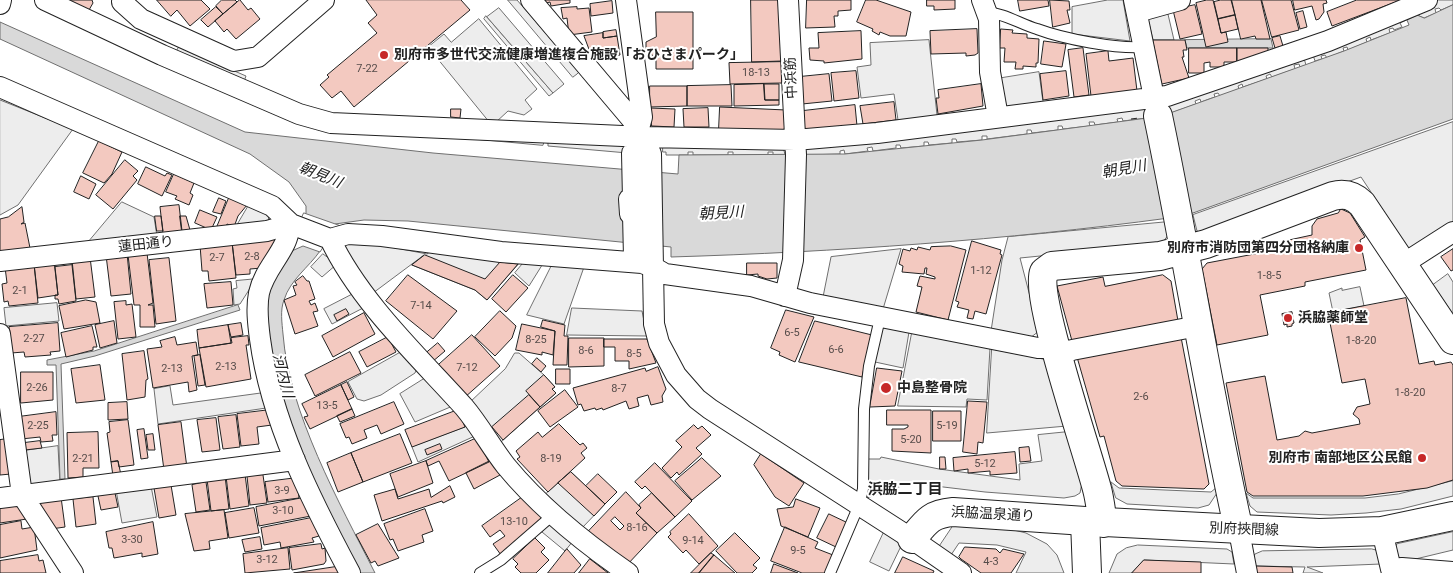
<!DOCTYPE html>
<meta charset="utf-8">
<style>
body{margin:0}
canvas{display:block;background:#fff}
</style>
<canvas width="1453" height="573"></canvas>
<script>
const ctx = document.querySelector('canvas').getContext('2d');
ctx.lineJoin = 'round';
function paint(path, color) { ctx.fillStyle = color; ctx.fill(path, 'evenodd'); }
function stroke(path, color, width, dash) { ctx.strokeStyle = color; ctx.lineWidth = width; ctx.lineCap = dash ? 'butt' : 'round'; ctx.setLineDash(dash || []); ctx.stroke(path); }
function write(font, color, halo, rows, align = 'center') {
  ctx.font = font + ' Roboto,"Noto Sans JP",sans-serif'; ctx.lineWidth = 4; ctx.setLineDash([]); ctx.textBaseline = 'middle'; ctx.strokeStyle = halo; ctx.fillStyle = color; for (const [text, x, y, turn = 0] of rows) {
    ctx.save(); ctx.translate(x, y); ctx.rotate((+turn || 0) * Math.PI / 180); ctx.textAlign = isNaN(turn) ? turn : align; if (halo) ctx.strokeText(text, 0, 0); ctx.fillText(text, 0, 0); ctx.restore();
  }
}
const green = new Path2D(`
 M486 16 553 93 549 96 484 19Z
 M1360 287 1364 306 1333 312 1329 293 1342 288V290Z`);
const parking = new Path2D(`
 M508 0H517L579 72 577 74 573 77Z
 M1108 0H1123L1130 41 1072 34V7Z
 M1439 0H1453V5L1441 10 1439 8 1435 9 1436 13 1424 18 1417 15 1400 23 1402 27 1394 30 1393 28 1389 29 1390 33 1371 40 1370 37 1366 39 1367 42 1348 50 1347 47 1343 48 1344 51 1327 58 1325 55 1321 56 1322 59 1315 61 1312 52Z
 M499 8 564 84 553 93 487 17Z
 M1167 10 1174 40H1153L1147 15Z
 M479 19 537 89 525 100 532 109 524 115 508 111 495 123 577 125V130L346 121 304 112 291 106 292 103 305 109 346 117 490 123 428 47 444 34 451 42Z
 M929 40 937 115 992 109 857 126 898 120 894 94 861 98 857 67 871 65 870 43Z
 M179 47 246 76 243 84 175 54Z
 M1303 55 1306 65 1300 67 1299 64 1294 65 1295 69 1272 77 1270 74 1266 76 1267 79 1243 87 1242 84 1238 86 1239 89 1220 96 1218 93 1214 94 1215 97 1201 102 1200 99 1195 101 1196 104 1171 113 1193 213 1168 105Z
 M1039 72 1043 102 1007 112 996 79Z
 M0 100 73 129 18 205 0 215Z
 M1146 107 1147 118 1123 121 1122 118 1117 119 1118 122 1095 125 1094 122H1089L1090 126 1063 129 1062 126H1058V130L1032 133 1031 130H1027V134L987 139V136H982V140L957 142 956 139H952V143L929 145 928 142H924V146L901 148 900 145H896V148L873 151 872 147 867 148 868 151 845 154 844 150 840 151V154L806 155V145Z
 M1453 122V223L1410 251 1361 177 1204 234 1197 231 1193 215Z
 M453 137 628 141 639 154 548 146V143L544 142 543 145Z
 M663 144 783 146 785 155H773V152H768V155H733V152H728V155H693V152H688V155H666V152H663Z
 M122 202 154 217 157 236 90 244V240Z
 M249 205 269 213 268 224 236 227Z
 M1168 222 1170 233 1161 244 1020 258 1039 331 1030 338 991 331 1002 260 1008 237Z
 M355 240 427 254 431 251 521 261 487 300 475 290 412 265 424 255 373 293 344 257 345 246Z
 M901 249 883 309 823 297 831 257Z
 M323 254 337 264 322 277 311 267Z
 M525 261 544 262 529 286 515 273Z
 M553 263 584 267 564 324 527 315Z
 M1448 274 1453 282V314L1433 285Z
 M256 279 240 304 234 305 233 289 237 288 236 281Z
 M357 292 367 306 332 324 324 309Z
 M57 303 59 321 6 326 4 308Z
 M572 308 642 311 647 336 567 335Z
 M881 327 909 332 903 368 875 362Z
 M912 333 990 348 987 400 967 399 966 407 898 406Z
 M992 349 1048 360 1067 426 987 433Z
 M403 351 418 366 415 373 381 395 364 401 357 399 348 382Z
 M515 353H519L544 375 555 387 552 389 556 393 501 442 469 403 505 369Z
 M427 377 455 405 415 422 400 394Z
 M170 386 173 405 268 392 273 407 158 424 154 389Z
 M471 425 477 435 418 462 412 447Z
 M1068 432 1082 483 1080 493 1075 496 1064 498 985 492 910 483 867 498V459H880L881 457 939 469 1020 480 1019 464 1042 461 1038 435Z
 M58 446 60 484 29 488 23 451Z
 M571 472 605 504 582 528 546 494Z
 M1453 481V496L1401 509 1366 513 1331 515 1257 512 1250 506 1246 493 1253 498H1365L1398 494Z
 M1111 482 1119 488 1211 492 1217 487V493L1209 505 1198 508 1127 504 1116 498Z
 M151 486 157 517 122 523 116 490Z
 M551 523 573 541 565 551 542 532Z
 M953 526 1010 529 1026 533 1047 544 1057 555 1064 573H1016L1026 552 997 545 959 543 951 555 939 547Z
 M884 532 902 544 889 571 870 562Z
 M1453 532V550L1403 562 1399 561 1395 547 1397 544Z
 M1138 545 1227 549 1232 552 1234 564 1144 560 1132 573H1109L1117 554 1126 548Z
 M1372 549 1376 550 1381 564 1307 567 1323 573H1303L1305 567 1255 566 1253 557 1255 554 1262 551Z`);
const water = new Path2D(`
 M1453 5V119L1193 213 1169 218C1006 240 836 252 671 257V247L408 221 364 220 335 224C330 233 325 243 320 251 309 267 290 280 284 300 280 310 282 323 283 334 289 413 339 502 375 573H356L303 467 267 353 266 294 306 213V206L289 182 250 154 0 39V22L245 132 433 153 678 174 679 155 845 154 982 140 1147 118 1170 113 1344 51 1409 25 1407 20 1417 15 1424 18Z
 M1271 39 1273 48H1187L1185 40Z
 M238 305 240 310 95 356 61 364 65 479H60L56 365H47V360L94 351Z`);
const pier = new Path2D(`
 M304 213 341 226 336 227 320 252 303 246 285 254Z`);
const building = new Path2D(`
 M67 0H92L93 3 89 10Z
 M157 0H201L210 9 190 26 177 10 171 16Z
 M222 0H235L237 2 223 14 216 6Z
 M240 0 248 10 251 8 260 19 236 39 227 29 224 32 215 21Z
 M461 0 470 10 354 107 341 91 332 98 320 85 329 77 327 75 377 33 368 23 377 15 366 0Z
 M546 0H570V3L551 6 550 2 546 3Z
 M751 0H781L782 61 752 62Z
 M807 0H851V10L838 11V16H834L835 27 806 28Z
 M866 0H876L911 12 906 36H890L880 32 879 35 872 31 873 29 857 22Z
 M927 0H955V9L934 10V6H927Z
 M1018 0H1048L1049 6 1020 11Z
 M1050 0 1069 1 1070 10H1067L1070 23 1053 27Z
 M1207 0H1213L1221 33 1226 32 1228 42 1206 47 1196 3Z
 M1221 0H1231L1235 15 1218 19 1214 2Z
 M1232 0H1261L1270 39H1256L1255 36 1241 39Z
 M1262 0H1291L1299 30 1272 37Z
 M1293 0H1326L1327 3 1323 4 1324 12 1319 19 1316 20 1312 6 1295 10Z
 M1357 0H1401L1332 26 1327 12Z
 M612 1 613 13 591 16 590 4Z
 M1195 5 1202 34 1180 39 1173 10Z
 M216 7 223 14 208 27 201 20Z
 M577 7V9L589 8 592 32 569 35 567 18 563 19 561 8Z
 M1303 11 1307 27 1300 29 1296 13Z
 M656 12H693V69H656V57L646 52V42L656 37Z
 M1235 15 1238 29 1221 33 1218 19Z
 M977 29 978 53 975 55 966 56V53L931 54 930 31Z
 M1001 29 1013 30 1012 33 1027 34V38L1039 39 1038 63H1036V67L1023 66V69H1015L1016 62H1004L1005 48H1000Z
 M616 30 617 36 603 38V32Z
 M861 31 862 59 824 63V61L810 60 809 48H819L818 33Z
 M603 33V38L617 36 620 55 593 60 584 36Z
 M1280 36 1283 46 1275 48 1272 38Z
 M1153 40H1185L1187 50H1183L1184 57H1182L1189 78 1162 84Z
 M1044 41 1066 44 1062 67 1041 64Z
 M1083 48 1089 95 1074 97 1068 50Z
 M1189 48H1237V62H1224V67H1210V62L1204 63V73H1189Z
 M1237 48H1268V52L1237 62Z
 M1108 51 1109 61 1133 58 1137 91 1091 96 1086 54Z
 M782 62V83L730 84 729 63Z
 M856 71 859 98 834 101 831 73Z
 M1066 71 1069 96 1043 100 1040 74Z
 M829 74 832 101 802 104 799 77Z
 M764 84 765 100H779V105L734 106V85Z
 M764 84H779V100H765Z
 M981 84 983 106 938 114 936 98H939L938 90Z
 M731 85 732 106H687V86Z
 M650 86H687V106L650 107Z
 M894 102 896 120 863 124 860 106Z
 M855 105 857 126 805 131 803 111Z
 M720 107 786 110 785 131 719 129Z
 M650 108 675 109 674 127 652 126Z
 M708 108 709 127H684L683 109Z
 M451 109H461L460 118 451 117Z
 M99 141 122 152 112 174 104 183 83 173Z
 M125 160 138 171 133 176 137 180 113 209 96 195Z
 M146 167 165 176 167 173 172 175 162 196 138 184Z
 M174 174 194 183 190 193 193 195 189 205 175 199 177 196 166 192Z
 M81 176 96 184 89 199 74 192Z
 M219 198 226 201 221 214 213 212Z
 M229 198 247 205 238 216 234 227 227 224 226 227H217Z
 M179 205 182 231 163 233 160 207Z
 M22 207 24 222 21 224 25 223 30 248 0 252V219L8 217Z
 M1341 209 1350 213 1365 237 1360 240 1366 270 1305 282V286L1260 295 1268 335 1217 345 1202 269 1207 263 1291 247 1289 240 1312 235V226L1317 219 1338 213Z
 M200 210 217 217 211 230 195 223Z
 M155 216H161L163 231H157Z
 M180 216H186L190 230 182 231Z
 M278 238 262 268 250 269V274L236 275 232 242Z
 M972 241 1001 250 1000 254 1002 255 986 314 975 311 973 319 967 318 969 310 957 307 959 302 956 301Z
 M232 242 236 278 209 281 208 271H202L200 245Z
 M951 246 966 250 948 320 916 312 922 287 917 286 920 276 935 279V277L926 274 927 268H925L924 274 902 272 903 266 899 264 903 249 910 251 911 248 917 250 918 247 930 250 931 247Z
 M1453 249V270L1451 271 1441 257Z
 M127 253 131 294 111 296 106 255Z
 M147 253 153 303 148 305H153L155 327H140V305H134L128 255Z
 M425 255 485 279 500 262 518 264 487 300 475 290 412 265Z
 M90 257 95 297 76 299 72 260Z
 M169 258 176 321 156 324 149 260Z
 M54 261 58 295 38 298 34 264Z
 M747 263H777V278L767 279 758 276V274L747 275Z
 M34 264 38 303 9 306 8 301 4 302 2 284 7 283 5 267Z
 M72 265 76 301 59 304 58 299H55V295H58L55 267Z
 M408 275 457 311 433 339 386 301Z
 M513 275 528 288 506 312 492 299Z
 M1163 275 1171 281 1178 321 1072 341 1057 286 1103 277 1105 286Z
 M303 276 307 281H309L315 299 309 301 311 305 315 303 318 311 313 312 318 326 295 334 284 300 296 295 293 286 297 285 295 282Z
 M231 282 233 305 207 308 204 284Z
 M1406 298 1419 364 1434 361 1435 365 1451 362 1453 365V480L1427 488 1363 496H1253L1247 492 1226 383 1265 376 1277 440 1299 436 1305 431 1312 433 1360 424 1359 419 1353 414 1357 407 1370 404 1365 379 1342 383 1328 313Z
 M86 300 96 302 100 323 64 329 59 306Z
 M126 301V305L132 304 136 337 118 339 114 302Z
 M346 309 349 314 337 321 334 315Z
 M786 310 814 317 795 362 779 355 780 352 771 348Z
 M500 311 516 326 512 338 495 356 475 337Z
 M1292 312 1294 323 1292 324V326L1287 327V324L1284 325 1282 314Z
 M364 313 375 334 333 357 322 336Z
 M543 320 565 325 564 336H568L567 365H553L555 331 541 327Z
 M114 321 117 343 100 348 95 325Z
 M815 321 872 335 862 377 799 362Z
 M58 323 60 351 50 352 51 355 25 357 24 352 11 353 9 327Z
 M241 323 243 335 231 337 228 325Z
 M522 324 555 331 553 355 542 352V355L516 350Z
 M228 325 231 343 199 348 197 330Z
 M92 326 97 347H93V350L66 357 61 333Z
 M472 335 500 366 464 398 434 369Z
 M248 336 249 345H246L251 379 206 387 199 348 232 343 231 338Z
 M175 337 177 345 196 342 198 355 192 356 197 390 189 392 188 382 153 388 147 349 162 347 160 341Z
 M388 337 396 352 367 367 359 352Z
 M1181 337 1209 484 1204 489 1122 486 1116 481 1104 436 1100 437 1077 357Z
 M569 338H604V366L569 367Z
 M604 339H647L656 363 629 369V361H615V347H604Z
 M438 343 445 351 432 362 425 354Z
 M144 351 148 379 146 380 145 397 127 400 122 354Z
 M350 352 361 373 315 396 305 375Z
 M200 355 205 385 198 386 194 356Z
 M537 358 546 366 541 372 532 364Z
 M100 365 105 400 76 403 71 369Z
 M658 367 666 389 662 396 663 402 651 405 648 395 637 398 639 406 629 409 626 401 603 410 602 408 596 410 595 408 584 411 581 404 578 405 573 388 645 368 646 371Z
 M877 368 902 371 895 406 870 407Z
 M556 369H570V384H556Z
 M21 372H53V400L21 403Z
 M544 375 555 387 552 389 556 393 540 407 526 391Z
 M347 382 354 397 348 400 341 385Z
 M341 385 352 409 310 429 304 417 308 416 302 404Z
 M565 390 578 407 550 427 538 411Z
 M529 395 540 407 503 440 492 427Z
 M968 401 987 402 983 443 978 442 977 454 963 452Z
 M127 402 128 419 108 420V403Z
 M394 402 404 424 381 434 377 425 364 430 367 438 352 444 349 437 346 438 340 424Z
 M352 409 355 416 340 422 337 416Z
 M270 410 272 425 257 427 259 444 241 446 237 414Z
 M458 410 465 427 412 447 405 430Z
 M887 410H931V453L892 451V429H904L908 427V425H887Z
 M933 411H961V441H933Z
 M56 412 57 435H52L53 441 41 442 40 437 21 439 18 417Z
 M236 415 240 447 223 449 218 417Z
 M216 418 220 450 202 452 197 420Z
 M128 420 134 465 119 467 118 461 111 462 107 433 110 432 109 422Z
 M181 422 187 468 164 470 158 425Z
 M559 424 580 445 583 443 587 448 581 453 585 458 548 492 517 459 520 457 516 451 538 432 542 437Z
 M694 425 698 429 702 426 711 435 696 448 702 454 679 475 677 472 671 478 662 468 682 447 676 441Z
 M144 429 148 458 141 459 137 430Z
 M98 432 99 468H83V477L68 478 67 433Z
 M153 434 155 450H148L146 435Z
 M400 434 412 463 363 482 351 453Z
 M477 438 489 462 449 481 439 461 428 466 426 461Z
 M7 439 11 474 0 475V440Z
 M40 441 42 448 25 450 24 443Z
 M440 444 442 449 427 455 425 450Z
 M1029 447 1031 461 1020 462 1019 448Z
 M1015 452 1017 473 990 475V471L968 473V469L954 471 953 458Z
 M351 453 363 482 338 492 327 463Z
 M761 454 804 483 789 506 775 497 754 465Z
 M940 457H945L946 469H940Z
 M702 458 721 476 692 500 675 481Z
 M492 460 500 475 474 489 466 473Z
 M118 461 121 475 113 476 111 462Z
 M426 461 433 483 398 497 390 474Z
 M655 463 692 501 675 517 645 486 642 489 635 482Z
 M571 472 605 504 594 516 558 483Z
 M245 474 249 506 230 509 226 476Z
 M598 474 617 492 605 504 586 486Z
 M263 475 267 503 250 505 247 476Z
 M225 476 229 509 211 511 207 479Z
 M297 478 299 498 268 502 265 482Z
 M206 482 210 510 196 512 192 485Z
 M171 485 176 515 159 518 154 488Z
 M450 486 455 497 443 503 442 501 382 521 374 495 395 489 398 499 429 489 431 497Z
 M626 492 641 508 636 513 657 533 626 566 587 533ZM615 517 624 526 620 530 611 521Z
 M115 493 118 507 101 510 98 496Z
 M652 493 675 517 657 533 636 513 641 508 639 505Z
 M524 496 544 518 501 555 493 544 505 536 500 530 490 537 482 526Z
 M61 497 65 527 51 529 30 500Z
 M93 497 96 524 76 527 73 499Z
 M308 497 311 516 259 526 256 507Z
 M796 499 820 508 808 537 781 526 777 509 793 507Z
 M16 502 27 519 0 523V505Z
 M254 508 259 533 229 538 225 513Z
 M425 509 433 531 422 535 424 542 398 551 393 539 390 540 384 524Z
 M224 510 228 538 209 541 210 549 194 551 185 514Z
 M689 514 718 546 699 564 686 550 683 553 668 537 671 534 670 532Z
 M829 514 848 523 836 547 817 538Z
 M316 517 319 536 312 538 314 542 281 548 280 542 264 545 261 528Z
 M21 521 22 529 34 527 37 550 0 558V525Z
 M153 522 158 554 142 557V553L114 558 112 548H109L106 532Z
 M378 524 399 558 378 566 375 561 371 563 356 535Z
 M785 527 818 542 815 548 833 555 826 573H802L771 561Z
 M735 533 760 558 753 565 757 568 752 573H737L716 551Z
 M260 537 262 549 245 552 242 540Z
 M535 538 545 548 541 552 549 560 536 573H521L515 567 518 564 513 559Z
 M321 544 322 549 325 548 326 561 324 564 292 570 289 548Z
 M965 547 996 549 1000 553 1003 549 1024 554 1011 573H981L961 559 959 557Z
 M288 548 290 569 245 573 243 554Z
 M567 549 581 565 574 573H548Z
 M711 553 714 555 699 573H691Z
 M38 555 39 561 43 560 46 573H0V561Z
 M714 555 735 573H699Z
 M903 557 934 571 933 573H895Z
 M590 559 608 573H579Z
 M1144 560 1201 562V573H1132Z
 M774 564 798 573H771Z
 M342 566 344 573H294Z
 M1255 566 1292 567 1293 573H1256Z`);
const lane = new Path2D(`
 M986 12C1004 13 1020 24 1037 29 1064 39 1116 49 1144 47
 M480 573 501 560 554 514
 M830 573 859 505 863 489 864 409 869 366 880 318`);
const street = new Path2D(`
 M45 0 162 55 299 114 331 123 645 137 795 140 877 133 1167 96 1328 41 1427 0
 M124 0 122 2 141 19 234 61 258 57 324 0
 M531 0 639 128
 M626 0 642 117 639 128 651 154 654 324 659 343 676 375 697 399 710 409 912 539 961 573
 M982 0 989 19 990 72 998 117
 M1134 0 1157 112
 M0 4 1 0
 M1137 12 1180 0
 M0 87 272 206 291 224 330 239 348 234 382 236 501 252 642 263 653 267 665 274 751 286 810 303 1038 348H1056
 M632 153 639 154 641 259 634 258 633 214H630L629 199H633Z
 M291 224C289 230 288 237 285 243 277 260 263 274 259 293 256 308 258 324 260 339 271 421 311 500 350 573
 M330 239C360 302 418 356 464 407 480 426 491 447 506 466 539 506 586 544 628 573
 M0 261 267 231 291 224
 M1403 264 1453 232
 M785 296 793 260 796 155 788 0
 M0 334 22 495 73 573
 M1058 355 1072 350 1198 326
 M0 498 295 460
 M1239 531 1247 573
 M1382 531 1391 569 1402 568 1453 572`);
const secondary = new Path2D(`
 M1158 116C1187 254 1208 393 1239 531
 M1103 523C1101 512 1100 500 1097 489 1088 453 1034 297 1044 272L1052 266 1160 256 1206 244 1333 196C1345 193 1353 195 1362 204L1453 340
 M912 539C926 522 930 514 953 512L1085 521`);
const primary = new Path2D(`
 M1087 573 1085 521 1319 533 1382 531 1453 516`);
const fence = new Path2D(`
 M1131 119 1139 118`);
const markers = [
 [384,55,5,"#c62828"],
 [1359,248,5,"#c62828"],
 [1288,318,5,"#c62828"],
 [886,388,6,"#c62828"],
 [1422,458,5,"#c62828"]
];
const numberNames = [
 ["7-22",367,69],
 ["18-13",756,73],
 ["2-8",252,257],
 ["2-7",217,258],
 ["1-12",981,271],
 ["1-8-5",1269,276],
 ["2-1",20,291],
 ["7-14",421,306],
 ["6-5",792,333],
 ["2-27",34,339],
 ["8-25",536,340],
 ["1-8-20",1361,341],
 ["6-6",836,350],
 ["8-6",586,351],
 ["8-5",634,354],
 ["2-13",226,367],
 ["7-12",467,368],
 ["2-13",172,369],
 ["2-26",37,388],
 ["8-7",619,389],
 ["1-8-20",1410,393],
 ["2-6",1141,397],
 ["13-5",327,406],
 ["2-25",38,426],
 ["5-19",947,426],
 ["5-20",911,440],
 ["2-21",83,459],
 ["8-19",551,459],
 ["5-12",985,464],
 ["3-9",282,491],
 ["3-10",283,511],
 ["13-10",514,522],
 ["8-16",637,528],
 ["3-30",132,540],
 ["9-14",693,541],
 ["9-5",798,551],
 ["3-12",267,560],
 ["4-3",991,562]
];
const poiNames = [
 ["別府市多世代交流健康増進複合施設「おひさまパーク」",394,55],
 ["別府市消防団第四分団格納庫",1349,248,"right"],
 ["浜脇薬師堂",1298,318],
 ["中島整骨院",897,388],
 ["別府市 南部地区公民館",1412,458,"right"]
];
const streetNames = [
 ["中浜筋",792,78,-93],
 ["蓮田通り",146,245,-6],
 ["浜脇温泉通り",993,515,3],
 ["別府挾間線",1244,530,2]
];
const waterNames = [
 ["朝見川",1124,170,-10],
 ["朝見川",320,176,22],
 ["朝見川",721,214,-3],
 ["河内川",282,376,76]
];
const neighbourhoodNames = [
 ["浜脇二丁目",905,490]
];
paint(green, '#eee');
stroke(green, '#6f6f6f', 1);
paint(parking, '#ededed');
stroke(parking, '#6f6f6f', 1);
paint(water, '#d9d9d9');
stroke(water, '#6f6f6f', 1);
paint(pier, '#fff');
stroke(pier, '#6f6f6f', 1);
paint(building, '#f3c9c0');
stroke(building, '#222', 1);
stroke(lane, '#222', 12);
stroke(street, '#222', 22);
stroke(secondary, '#222', 30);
stroke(primary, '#222', 30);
stroke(lane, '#fff', 10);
stroke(street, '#fff', 20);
stroke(secondary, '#fff', 28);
stroke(primary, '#fff', 28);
stroke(fence, '#222', 1, [6, 2.5]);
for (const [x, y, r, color] of markers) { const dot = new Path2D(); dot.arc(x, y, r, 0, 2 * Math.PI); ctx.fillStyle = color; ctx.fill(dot); stroke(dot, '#fff', 2); }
write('11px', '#564c4a', null, numberNames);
write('bold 14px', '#222', '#fff', poiNames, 'left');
write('14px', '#222', '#fff', streetNames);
write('italic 15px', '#222', '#fff', waterNames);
write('bold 15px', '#222', '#fff', neighbourhoodNames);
</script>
